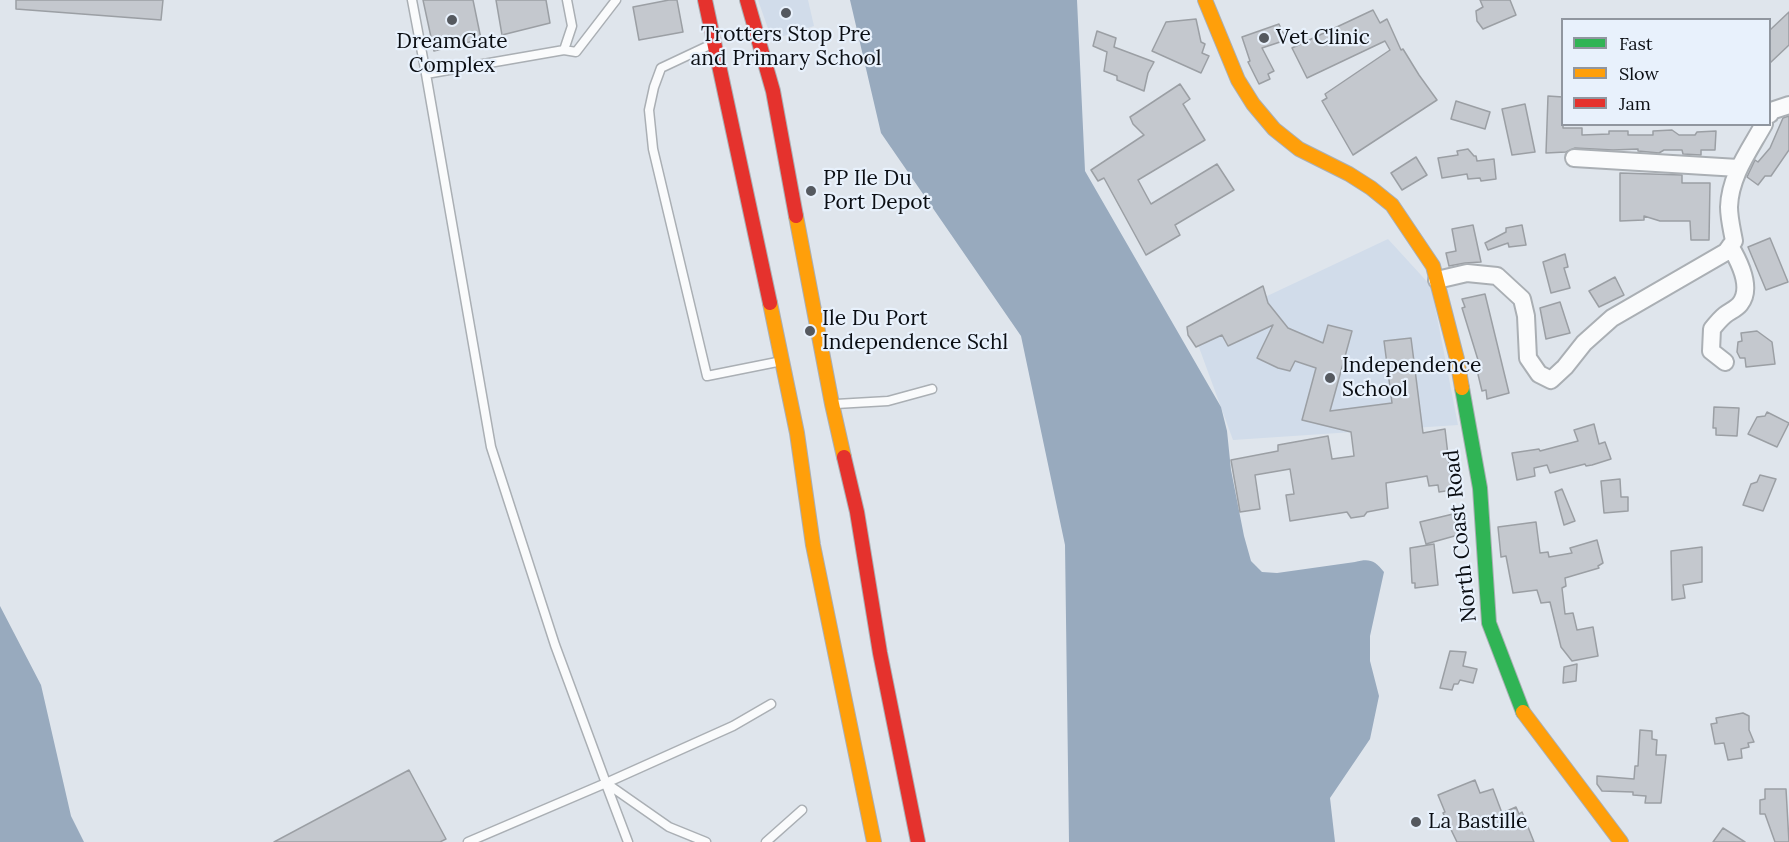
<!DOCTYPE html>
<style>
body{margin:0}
#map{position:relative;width:1789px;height:842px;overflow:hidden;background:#dfe5ec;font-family:Lora,serif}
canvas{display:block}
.legend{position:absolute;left:1561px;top:18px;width:210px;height:108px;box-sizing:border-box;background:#e8f1fc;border:2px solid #90969f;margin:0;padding:8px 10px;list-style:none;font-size:18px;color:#0b0e13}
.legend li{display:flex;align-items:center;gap:12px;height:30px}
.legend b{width:30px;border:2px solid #90969f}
</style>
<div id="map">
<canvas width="1789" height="842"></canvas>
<ul class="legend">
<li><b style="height:8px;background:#30b455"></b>Fast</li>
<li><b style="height:8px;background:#ff9f0a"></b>Slow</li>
<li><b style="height:8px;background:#e5322d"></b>Jam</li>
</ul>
</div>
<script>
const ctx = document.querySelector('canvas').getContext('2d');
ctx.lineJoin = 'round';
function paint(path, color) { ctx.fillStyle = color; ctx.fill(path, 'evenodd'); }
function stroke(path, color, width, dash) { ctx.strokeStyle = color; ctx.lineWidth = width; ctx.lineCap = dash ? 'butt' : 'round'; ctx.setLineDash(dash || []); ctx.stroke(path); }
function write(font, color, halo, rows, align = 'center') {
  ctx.font = font + ' Lora,serif'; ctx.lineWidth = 4.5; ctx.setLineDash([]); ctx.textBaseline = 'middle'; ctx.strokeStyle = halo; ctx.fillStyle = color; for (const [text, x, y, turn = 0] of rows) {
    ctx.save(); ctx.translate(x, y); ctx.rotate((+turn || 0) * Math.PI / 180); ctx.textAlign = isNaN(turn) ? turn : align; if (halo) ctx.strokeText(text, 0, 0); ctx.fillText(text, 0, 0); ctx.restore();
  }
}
const built = new Path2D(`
 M758 0H808L814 26 772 40Z
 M1388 239 1431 286 1458 425 1233 440 1193 331Z`);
const water = new Path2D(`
 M850 0H1077L1085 171 1221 407 1227 431 1231 470 1244 536 1251 561 1262 572 1277 573 1355 562C1369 558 1375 560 1384 572L1370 636V661L1379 696 1370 739 1330 798 1335 842H1069L1065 545 1021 336 881 133Z
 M0 606 41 685 71 816 84 842H0Z`);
const building = new Path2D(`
 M16 0H163L161 20 16 9Z
 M423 0H473L481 39 434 51Z
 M496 0H546L550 23 502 35Z
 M669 0H677L683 32 639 40 633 7Z
 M1480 0H1510L1516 15 1483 29 1477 21 1476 11 1483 7Z
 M1373 10 1380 23 1387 19 1401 50 1403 49 1419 75 1437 100 1353 155 1322 101 1327 98 1325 94 1390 50 1385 41 1307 78 1292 48Z
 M1789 12V45L1770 63V30Z
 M1196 19 1201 42 1205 44 1202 53 1209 56 1201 73 1152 51 1166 22Z
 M1279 24 1286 40 1262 48 1274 71 1268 74 1270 79 1259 84 1248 62 1250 61 1242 37Z
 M1097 31 1116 38 1114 47 1154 62 1148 73 1144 91 1117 80V76L1104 71 1107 52 1093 46Z
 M1180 84 1190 99 1183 104 1205 140 1138 180 1151 204 1217 164 1234 190 1175 225 1180 235 1146 255 1104 178 1098 181 1091 170 1144 135 1133 124 1130 117Z
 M1548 96 1563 97V128H1582V135L1609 134V131H1628V135H1653V131L1672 130 1679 135H1695L1697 132 1716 131 1715 150H1701V155L1683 154 1682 150H1664L1659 153 1638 151V149L1613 150 1575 148 1566 152 1546 153Z
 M1456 101 1490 112 1485 129 1451 119Z
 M1525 104 1535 152 1512 155 1502 109Z
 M1789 116V150L1771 176H1765L1758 185 1747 177 1755 160 1758 162 1770 148 1783 118Z
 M1468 149 1474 156H1476L1477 161 1494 159 1496 179 1481 181 1480 178 1468 179 1467 174 1442 178 1438 158 1458 155 1457 151Z
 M1416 157 1427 175 1402 190 1391 173Z
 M1620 173 1682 175V183H1710L1709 240H1691L1690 221H1660L1644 216V220L1620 221Z
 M1473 225 1481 262 1465 263 1449 266 1446 253 1456 251 1452 229Z
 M1522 225 1526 245 1509 247 1508 243 1488 250 1485 243 1506 232V228Z
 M1770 238 1788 282 1766 290 1748 247Z
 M1565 254 1568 267 1564 268 1570 288 1551 293 1543 262Z
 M1615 277 1624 295 1599 307 1589 291Z
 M1263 286 1268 303 1288 328 1323 343 1328 325 1352 331 1330 411 1392 403 1384 341 1411 338 1423 433 1445 429 1452 490 1439 492 1438 485 1429 486 1427 476 1386 483 1388 508 1367 512 1364 516 1351 518 1347 512 1290 521 1286 495 1294 494 1290 469 1255 475 1260 509 1240 512 1231 460 1278 451V445L1328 436 1332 459 1354 456 1351 432 1302 420 1316 368 1295 361 1290 371 1278 368 1257 358 1273 325 1228 346 1222 335 1196 347 1188 335 1187 327Z
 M1485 294 1509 393 1487 399 1486 390 1482 391 1475 362 1478 360 1462 308 1465 307 1462 299Z
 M1560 302 1570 333 1546 339 1540 308Z
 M1757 331 1772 342 1775 364 1746 367 1745 358H1740L1737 352 1738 342 1742 341 1741 333Z
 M1714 407 1739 408 1737 436 1716 435V428H1713Z
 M1767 412 1789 423 1777 447 1748 434 1757 417 1765 416Z
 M1594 424 1599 444 1605 442 1611 459 1592 465 1586 466 1585 464 1550 473 1547 465 1534 468 1535 476 1517 480 1512 453 1539 449 1540 451 1578 441 1574 430Z
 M1760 475 1776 479 1763 511 1743 505 1751 484 1757 482Z
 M1620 479 1621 497H1628V511L1604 513 1601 481Z
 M1562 489 1575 521 1564 525 1555 492Z
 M1453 514 1458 535 1426 544 1420 522Z
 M1536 522 1540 553 1548 552 1549 557 1572 553 1570 548 1597 540 1603 563 1598 566 1599 568 1565 578 1566 586 1562 588 1565 614 1573 613 1577 630 1593 627 1598 656 1572 661 1561 647 1550 602 1541 603 1537 590 1513 593 1506 556 1501 557 1498 527Z
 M1434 544 1438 585 1415 588V583H1412L1410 548Z
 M1702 547V582L1683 585 1685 598 1672 600 1671 551Z
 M1450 651 1466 652 1463 666 1477 669 1473 683 1460 680 1458 684H1454L1452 690 1440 688Z
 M1577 664 1576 681 1563 683 1564 667Z
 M1743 713 1749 716V730L1754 742 1748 743 1749 747 1741 749 1742 758 1728 760 1724 743 1715 744 1711 724 1717 723 1716 718Z
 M1640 730 1652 731V739L1657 740 1656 755H1666L1661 803H1645L1646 796 1633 795V792L1602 791 1597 784V776L1634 779 1635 766H1638Z
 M409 770 446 839 440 842H274Z
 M1475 780 1480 793 1493 789 1502 813 1516 807 1519 814 1522 812 1534 842H1457L1443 813 1445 812 1438 795Z
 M1765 789H1786L1789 842H1775L1765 814H1760V800L1765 799Z
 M1723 828 1745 842H1713Z`);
const lane = new Path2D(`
 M412 0 426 74 564 50 572 26 567 0
 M712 44 661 68 654 87 649 110 653 149 707 376 782 361
 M564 50 576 52 616 0
 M426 74 491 447 555 645 606 783 733 726 771 704
 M836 404 888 401 932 389
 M606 784 628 842
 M468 842 606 783 669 827 706 842
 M766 842 802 810`);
const street = new Path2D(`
 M1770 114 1771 111 1789 105
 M1574 158 1738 168
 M1437 280 1467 273 1497 276 1522 299 1526 316 1528 358 1539 374 1551 380 1565 367 1584 343 1612 318 1726 252 1734 241C1732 230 1729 218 1729 207 1730 176 1749 151 1764 124
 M1725 362 1711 351 1712 329C1716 324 1720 319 1725 315 1730 311 1736 309 1740 304 1753 288 1739 261 1730 246`);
const fast = new Path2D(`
 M1462 388 1480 488 1489 623 1523 712`);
const slow = new Path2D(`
 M1205 0 1238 80 1253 104 1274 129 1299 149 1349 174 1371 188 1392 205 1433 266 1457 359 1462 388
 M796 216 832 404 844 457
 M770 303 797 433 813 545 874 842
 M1523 712 1621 842`);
const jam = new Path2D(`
 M705 0 770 303
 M747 0 773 91 796 216
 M844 457 857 512 880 653 918 842`);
const markers = [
 [786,13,6,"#55595f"],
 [452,20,6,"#55595f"],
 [1264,38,6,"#55595f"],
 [811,191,6,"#55595f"],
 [810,331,6,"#55595f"],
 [1330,378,6,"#55595f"],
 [1416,822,6,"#55595f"]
];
const poiNames = [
 ["Trotters Stop Pre",786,35,"center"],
 ["and Primary School",786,59,"center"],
 ["Vet Clinic",1276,38],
 ["DreamGate",452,42,"center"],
 ["Complex",452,66,"center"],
 ["PP Ile Du",823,179],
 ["Port Depot",823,203],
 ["Ile Du Port",822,319],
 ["Independence Schl",822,343],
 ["Independence",1342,366],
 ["School",1342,390],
 ["La Bastille",1428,822]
];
const streetNames = [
 ["North Coast Road",1461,536,-96]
];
paint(built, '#d1dcea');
paint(water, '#98aabe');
paint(building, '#c4c8ce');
stroke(building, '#9b9fa4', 1.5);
stroke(lane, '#aaafb4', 11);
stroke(street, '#aaafb4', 20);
stroke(fast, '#aaafb4', 16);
stroke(slow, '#aaafb4', 16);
stroke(jam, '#aaafb4', 16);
stroke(lane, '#fafbfc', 8);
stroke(street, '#fafbfc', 16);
stroke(fast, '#30b455', 14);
stroke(slow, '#ff9f0a', 14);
stroke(jam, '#e5322d', 14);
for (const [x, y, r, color] of markers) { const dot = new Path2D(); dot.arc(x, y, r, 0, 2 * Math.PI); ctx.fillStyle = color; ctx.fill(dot); stroke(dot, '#e8f1fc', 2); }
write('21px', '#0b0e13', '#e8f1fc', poiNames, 'left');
write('21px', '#0b0e13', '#e8f1fc', streetNames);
</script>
